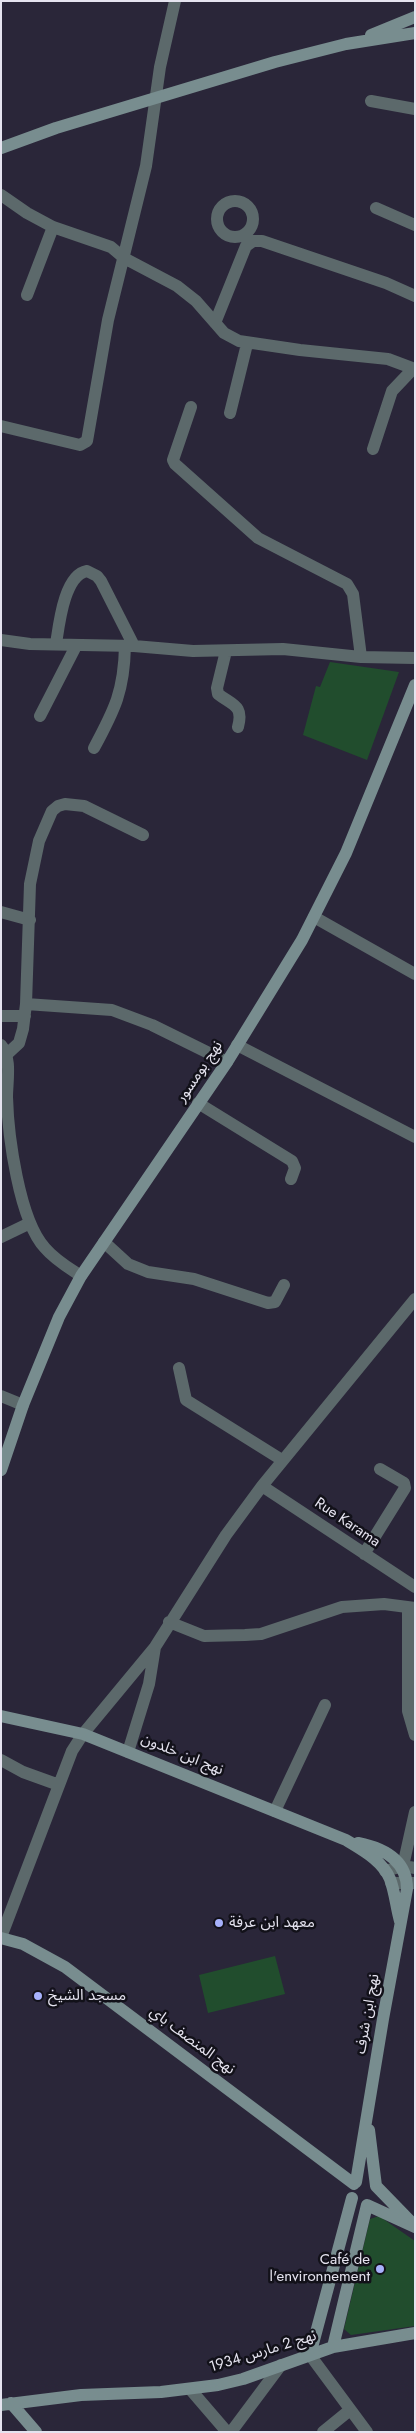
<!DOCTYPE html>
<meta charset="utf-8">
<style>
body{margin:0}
#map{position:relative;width:416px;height:2433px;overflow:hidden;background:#2a2639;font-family:Jost,sans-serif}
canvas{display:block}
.frame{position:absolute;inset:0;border:2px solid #e5e3ef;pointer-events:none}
</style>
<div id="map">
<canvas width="416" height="2433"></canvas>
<div class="frame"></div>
</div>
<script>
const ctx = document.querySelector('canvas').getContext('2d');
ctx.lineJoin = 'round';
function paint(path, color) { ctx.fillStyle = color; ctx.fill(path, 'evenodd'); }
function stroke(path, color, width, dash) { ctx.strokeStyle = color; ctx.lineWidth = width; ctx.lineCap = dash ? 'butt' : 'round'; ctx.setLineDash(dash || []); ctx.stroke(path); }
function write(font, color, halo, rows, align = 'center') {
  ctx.font = font + ' Jost,"Noto Sans Arabic",sans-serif'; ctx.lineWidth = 5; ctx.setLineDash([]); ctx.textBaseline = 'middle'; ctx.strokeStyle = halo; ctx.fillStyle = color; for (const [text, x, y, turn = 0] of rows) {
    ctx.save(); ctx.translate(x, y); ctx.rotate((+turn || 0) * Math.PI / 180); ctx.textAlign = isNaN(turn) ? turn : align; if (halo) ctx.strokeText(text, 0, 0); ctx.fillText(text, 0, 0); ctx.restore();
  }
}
const green = new Path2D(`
 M330 662 399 672 367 760 303 735 316 686 320 687Z
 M275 1956 285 1994 208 2013 199 1975Z
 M379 2216 415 2241V2326L351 2335 344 2329 370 2219Z`);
const street = new Path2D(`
 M371 101 415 109
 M1 195 27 213 53 227 111 247 124 258 177 286 196 301 224 333 239 341 300 350 388 359 415 369
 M217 219a18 18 0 1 1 36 0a18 18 0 1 1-36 0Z
 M376 208 415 225
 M27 295 53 227
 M215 323 246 246 253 241H262L386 283 415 296
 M191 407 173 460 175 464 258 538 347 584 353 594 361 657
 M230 413 247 344
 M1 426 80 445 87 441 108 320 146 166 160 67 175 1
 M373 449 392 391 413 369
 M1 640 30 644 134 646 193 651 283 649 361 657 415 658
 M56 644C59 625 64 575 87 571L97 576 101 581 134 646
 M226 651 217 688 218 694C232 705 244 705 238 727
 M40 716 76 646
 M94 748C115 709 124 691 125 646
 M1 912 30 920
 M314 917 415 974
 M26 1004 112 1010 152 1025 227 1062
 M1 1016H25
 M1 1045C12 1057 7 1082 7 1097 8 1135 19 1220 45 1248 55 1260 69 1268 81 1276
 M237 1045 415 1137
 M6 1055 19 1043 23 1029 26 1004 30 884 39 841 52 811 58 806 65 804 84 806 143 835
 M198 1103 292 1161 295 1168 291 1179
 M1 1237 30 1223
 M104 1242 128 1264 148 1272 194 1279 268 1303 275 1302 284 1285
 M179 1368 186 1400 282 1460
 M1 1396 23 1405
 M262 1486 415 1587
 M364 1554 405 1488 404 1483 380 1469
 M408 1608V1711L415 1735
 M169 1622 204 1636 245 1635 261 1634 342 1607 384 1604 415 1608
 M128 1752 149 1684 155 1647
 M1 1760 23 1772 59 1785
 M275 1811 325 1705
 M403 1866 415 1812
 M385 1871 403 1866 415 1868
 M391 1883H415
 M1 1937 72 1751 83 1734 155 1647 226 1535 262 1486 415 1299
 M310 2355 367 2432
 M190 2389 227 2432
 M231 2432 281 2365
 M323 2432 350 2410`);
const secondary = new Path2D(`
 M371 35 415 17
 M1 148 56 128 275 62 346 44 415 33
 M1 1470 23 1405 59 1317 81 1276 227 1062 302 940 346 853 415 685
 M1 1716 83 1734 346 1840C362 1850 382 1860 390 1879 395 1892 396 1907 400 1921
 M1 1938 23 1944 65 1967 354 2184
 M369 2130 376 2186 411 2222
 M356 2182 383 2019 407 1889C407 1860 383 1848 358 1843
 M333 2347 367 2205 415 2227
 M310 2355 352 2198
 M11 2403 36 2432
 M1 2405 81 2395 161 2392 218 2385 243 2379 333 2347 415 2333`);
const markers = [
 [219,1923,5,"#a7b1fc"],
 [38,1996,5,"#a7b1fc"],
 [380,2269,5,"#a7b1fc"]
];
const streetNames = [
 ["نهج بومسور",200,1072,-56],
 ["Rue Karama",347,1523,34],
 ["نهج ابن خلدون",182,1755,22],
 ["نهج ابن شرف",368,2014,-80],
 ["نهج المنصف باي",192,2041,37],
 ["نهج 2 مارس 1934",263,2352,-17]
];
const poiNames = [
 ["معهد ابن عرفة",229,1923],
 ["مسجد الشيخ",48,1996],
 ["Café de",370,2260,"right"],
 ["l'environnement",370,2277,"right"]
];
paint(green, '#214d2d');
stroke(street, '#5c696b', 12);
stroke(secondary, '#788d8f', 12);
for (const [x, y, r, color] of markers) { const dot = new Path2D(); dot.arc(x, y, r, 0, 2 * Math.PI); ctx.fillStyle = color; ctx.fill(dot); stroke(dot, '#121119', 2); }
write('15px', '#e5e3ef', '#121119', streetNames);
write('15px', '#e5e3ef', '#121119', poiNames, 'left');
</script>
